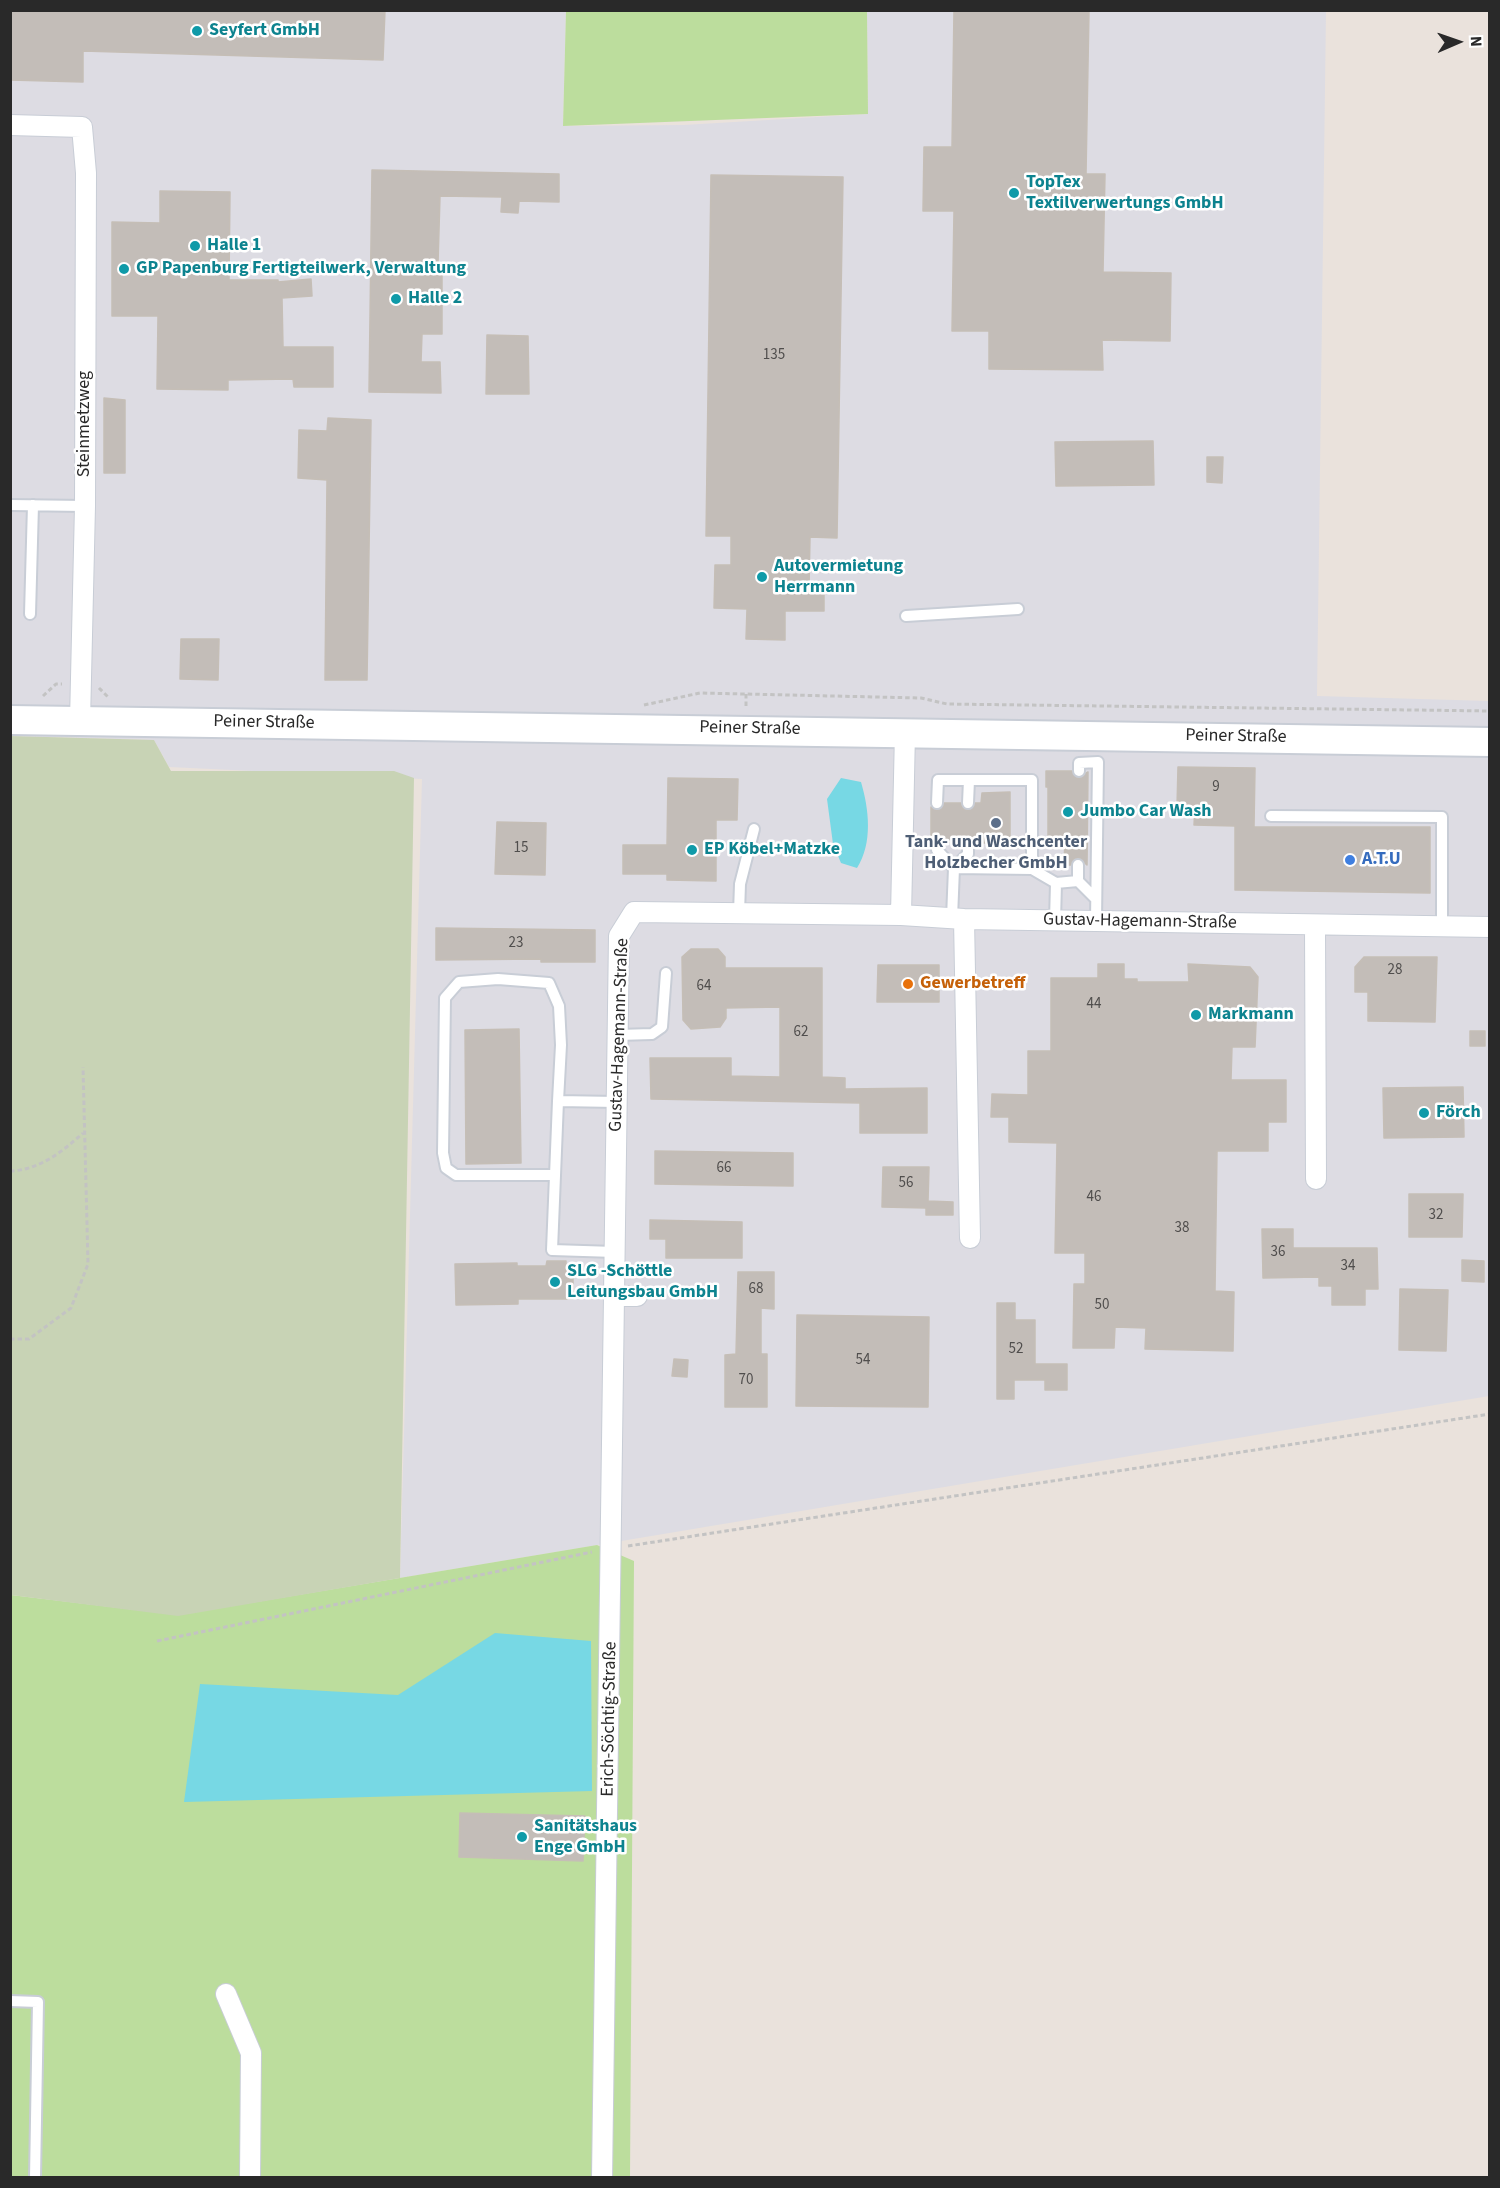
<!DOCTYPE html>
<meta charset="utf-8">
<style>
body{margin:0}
#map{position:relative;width:1500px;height:2188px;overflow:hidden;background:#eae2dc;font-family:"Source Sans 3",sans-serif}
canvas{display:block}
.frame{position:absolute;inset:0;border:12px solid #292929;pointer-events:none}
.north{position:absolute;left:1428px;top:12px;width:60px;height:60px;-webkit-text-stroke:4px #fff;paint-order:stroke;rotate:88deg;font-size:16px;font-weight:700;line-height:24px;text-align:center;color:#292929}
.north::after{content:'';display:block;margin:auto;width:21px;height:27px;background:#292929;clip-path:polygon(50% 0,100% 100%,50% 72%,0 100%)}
</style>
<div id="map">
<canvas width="1500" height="2188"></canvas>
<div class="frame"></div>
<div class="north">N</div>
</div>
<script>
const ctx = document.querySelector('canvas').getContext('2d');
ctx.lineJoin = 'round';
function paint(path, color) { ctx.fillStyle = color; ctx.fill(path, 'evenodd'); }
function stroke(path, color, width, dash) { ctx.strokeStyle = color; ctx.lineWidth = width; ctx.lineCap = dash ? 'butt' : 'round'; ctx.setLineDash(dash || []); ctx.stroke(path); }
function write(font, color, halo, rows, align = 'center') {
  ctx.font = font + ' "Source Sans 3",sans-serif'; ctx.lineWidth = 5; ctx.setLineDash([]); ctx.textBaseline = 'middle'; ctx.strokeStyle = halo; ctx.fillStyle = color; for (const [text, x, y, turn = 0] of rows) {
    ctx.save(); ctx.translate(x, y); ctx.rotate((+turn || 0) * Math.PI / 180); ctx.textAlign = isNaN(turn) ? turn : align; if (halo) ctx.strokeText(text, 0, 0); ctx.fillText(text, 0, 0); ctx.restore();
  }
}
const industrial = new Path2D(`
 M11 11H566L563 126 684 125 868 114 867 11H1326L1317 696 1489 701V1396L400 1578 422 779 169 767 154 740 11 736Z`);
const green = new Path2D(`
 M566 11H867L868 114 563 126Z
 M597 1545 634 1561 630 2177 11 2178V1595L178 1615Z`);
const cemetery = new Path2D(`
 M11 736 154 740 171 771H394L414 778 400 1578 178 1616 11 1595Z`);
const water = new Path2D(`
 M841 778 861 782C869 809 873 843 857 868L841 863 833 844 827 799Z
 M495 1633 591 1641 592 1791 184 1802 200 1684 398 1695Z`);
const building = new Path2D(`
 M10 10H385L383 60 83 51V82L10 80Z
 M954 10H1089L1086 174H1105L1103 272 1171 273 1170 341 1102 340 1103 370 989 369V331H952L954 211H923L924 147H952Z
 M372 170 559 174V202L519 201 518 213 501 212 502 197 440 196 438 263H442V334H422L421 362H440L441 393 369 392Z
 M711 175 843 177 837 538 810 537 809 589H824V611H785V640L746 639 747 609 714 608 715 565H731V536H706Z
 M160 191 230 192 229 280H278V282L311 279 312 296 282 298 283 347H333V387H294L293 379 228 380V390L157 389 158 316H112V222L160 223Z
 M487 335 528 336 529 394H486Z
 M104 398 125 400V473H104Z
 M328 418 371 420 367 680H325L327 480 298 478 299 430 327 431Z
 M1153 441 1154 485 1056 486 1055 442Z
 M1207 457H1223L1222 483 1207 482Z
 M181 639H219L218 680 180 679Z
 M1178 767 1255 768 1254 827H1430V893L1235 890V826L1194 825 1195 807H1177Z
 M1046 771H1072L1078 778 1088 772 1087 865 1079 858 1074 859 1071 865H1064L1065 838H1048V787H1046Z
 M668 778 738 779 737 820H716V881L667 880V874H623V845H667Z
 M1010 792V843H975L969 836 964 837 960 843H944L938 837 931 840V807L937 810 944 803H961L964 809 968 810 975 803H981L982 793Z
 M497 822 546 823 545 875 495 874Z
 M436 928 595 930V962H541V959L436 960Z
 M691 949H718L725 957V968H822V1077L845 1078V1089L927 1088V1133H860V1103L651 1099 650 1058H731V1076L780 1077V1007L726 1008V1018L720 1027 691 1029 683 1020 682 957Z
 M1364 957H1437L1435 1022 1368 1021V992H1355V967Z
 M1098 964H1124V979H1137V982H1189L1188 964 1250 967 1258 977 1255 1047H1232L1231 1080H1286V1122H1268V1151H1217L1215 1291 1234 1292 1233 1351 1145 1349 1146 1328 1115 1327 1114 1348H1073L1074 1284H1085V1253H1055L1057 1143 1009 1142V1117H991L992 1094 1028 1095V1051H1051V978H1098Z
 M878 965H939V1002H877Z
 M519 1029 521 1163 466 1164 465 1030Z
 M1470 1031H1485V1046H1470Z
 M1463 1087 1464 1137 1384 1138 1383 1088Z
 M655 1151 793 1153V1186L655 1184Z
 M883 1167H929L928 1201 953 1202V1215H926V1208L882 1207Z
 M1409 1194H1463L1462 1237H1409Z
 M650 1220 742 1222V1258H666V1239H650Z
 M1262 1229H1293V1248H1377L1378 1289H1365V1305H1332V1286H1319V1277L1263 1278Z
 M1462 1260 1484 1261V1282L1462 1281Z
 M547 1261H566V1269H573V1299H518V1304L456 1305 455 1264 517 1263V1266H546Z
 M738 1272H774V1309L761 1308V1354H767V1407H725V1355L736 1354Z
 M1400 1289 1448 1290 1446 1351 1399 1350Z
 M997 1303H1015V1320H1035V1364H1067V1390H1045V1380H1014V1399H997Z
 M797 1315 929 1317 928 1407 796 1406Z
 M674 1359 688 1360 687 1377 672 1376Z
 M460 1813 585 1816 583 1861 459 1857Z`);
const path = new Path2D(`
 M99 688 109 698
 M746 694V707
 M43 696 56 684H62
 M644 705 700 693 921 698 947 704 1490 711
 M10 1171C40 1170 63 1151 83 1133
 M10 1339H29L71 1308 88 1264 83 1067
 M628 1546 1490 1414
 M157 1641 592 1552`);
const service = new Path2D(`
 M10 505 85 506
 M30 614 33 505
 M906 616 1018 609
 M1079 771V763L1098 762 1096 921
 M937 803 938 780H1032V869L1056 883 1055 921
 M968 803 969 780
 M1271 816 1442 817V927
 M937 844V850L954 868 952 918
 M954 868 1032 869
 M954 868 968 854V843
 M1078 881V865
 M1056 883 1078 881 1096 899
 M739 913 740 884 754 829
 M618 1035 652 1034 662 1027 666 973
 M555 1175H456L446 1168 443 1153 445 998 459 982 498 979 549 983 559 1006 561 1045 558 1101
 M615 1252 552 1250 558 1101 617 1102
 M10 2001 38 2002 35 2178`);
const minor = new Path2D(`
 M10 125 82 127 86 173 85 506 80 721
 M901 915 964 919 1490 927
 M964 919 970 1238
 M1315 926 1316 1179
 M637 1296H614L619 936 634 912 901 915 905 732
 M226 1994 251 2053 250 2178
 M602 2178 614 1296`);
const secondary = new Path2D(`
 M10 720 1490 742`);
const markers = [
 [197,31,6,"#0f9aa8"],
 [1014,193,6,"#0f9aa8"],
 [195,246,6,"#0f9aa8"],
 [124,269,6,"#0f9aa8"],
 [396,299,6,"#0f9aa8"],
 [762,577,6,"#0f9aa8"],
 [1068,812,6,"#0f9aa8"],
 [996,823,6,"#5c6f8a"],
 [692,850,6,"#0f9aa8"],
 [1350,860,6,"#3f7fe0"],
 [908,984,6,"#e8710a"],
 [1196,1015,6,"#0f9aa8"],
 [1424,1113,6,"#0f9aa8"],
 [555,1282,6,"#0f9aa8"],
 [522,1837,6,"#0f9aa8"]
];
const numberNames = [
 ["135",774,356],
 ["9",1216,788],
 ["15",521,849],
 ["23",516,944],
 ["28",1395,971],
 ["64",704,987],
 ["44",1094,1005],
 ["62",801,1033],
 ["66",724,1169],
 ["56",906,1184],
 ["46",1094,1198],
 ["32",1436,1216],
 ["38",1182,1229],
 ["36",1278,1253],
 ["34",1348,1267],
 ["68",756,1290],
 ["50",1102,1306],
 ["52",1016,1350],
 ["54",863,1361],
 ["70",746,1381]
];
const cultureNames = [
 ["Seyfert GmbH",209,31],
 ["TopTex",1026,183],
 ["Textilverwertungs GmbH",1026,204],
 ["Halle 1",207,246],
 ["GP Papenburg Fertigteilwerk, Verwaltung",136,269],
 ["Halle 2",408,299],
 ["Autovermietung",774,567],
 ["Herrmann",774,588],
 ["Jumbo Car Wash",1080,812],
 ["EP Köbel+Matzke",704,850],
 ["Markmann",1208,1015],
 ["Förch",1436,1113],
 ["SLG -Schöttle",567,1272],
 ["Leitungsbau GmbH",567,1293],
 ["Sanitätshaus",534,1827],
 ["Enge GmbH",534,1848]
];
const streetNames = [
 ["Steinmetzweg",85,424,-90],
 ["Peiner Straße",264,723,1],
 ["Peiner Straße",750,729,1],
 ["Peiner Straße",1236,737,1],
 ["Gustav-Hagemann-Straße",1140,922,1],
 ["Gustav-Hagemann-Straße",620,1035,-88],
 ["Erich-Söchtig-Straße",610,1719,-89]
];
const serviceNames = [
 ["Tank- und Waschcenter",996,843],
 ["Holzbecher GmbH",996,864]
];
const shopNames = [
 ["A.T.U",1362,860]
];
const foodNames = [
 ["Gewerbetreff",920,984]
];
paint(industrial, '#dddce3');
paint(green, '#bcdd9d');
paint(cemetery, '#c8d3b5');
paint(water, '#77d8e4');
paint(building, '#c3bdb8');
stroke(building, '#c5beb6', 1.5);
stroke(service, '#c8cdd6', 14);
stroke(minor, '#c8cdd6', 22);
stroke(secondary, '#c8cdd6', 32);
stroke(path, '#c3c3c3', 3, [4.5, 3]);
stroke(service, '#fff', 10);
stroke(minor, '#fff', 20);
stroke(secondary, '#fff', 28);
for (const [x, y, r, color] of markers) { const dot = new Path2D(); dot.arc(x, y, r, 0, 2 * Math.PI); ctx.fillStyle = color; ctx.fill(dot); stroke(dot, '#fff', 2); }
write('15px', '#504e4d', null, numberNames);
write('bold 18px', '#0d838f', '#fff', cultureNames, 'left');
write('18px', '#292929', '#fff', streetNames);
write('bold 18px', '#4e5e75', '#fff', serviceNames);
write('bold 18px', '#366cbe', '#fff', shopNames, 'left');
write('bold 18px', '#c56008', '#fff', foodNames, 'left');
</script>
